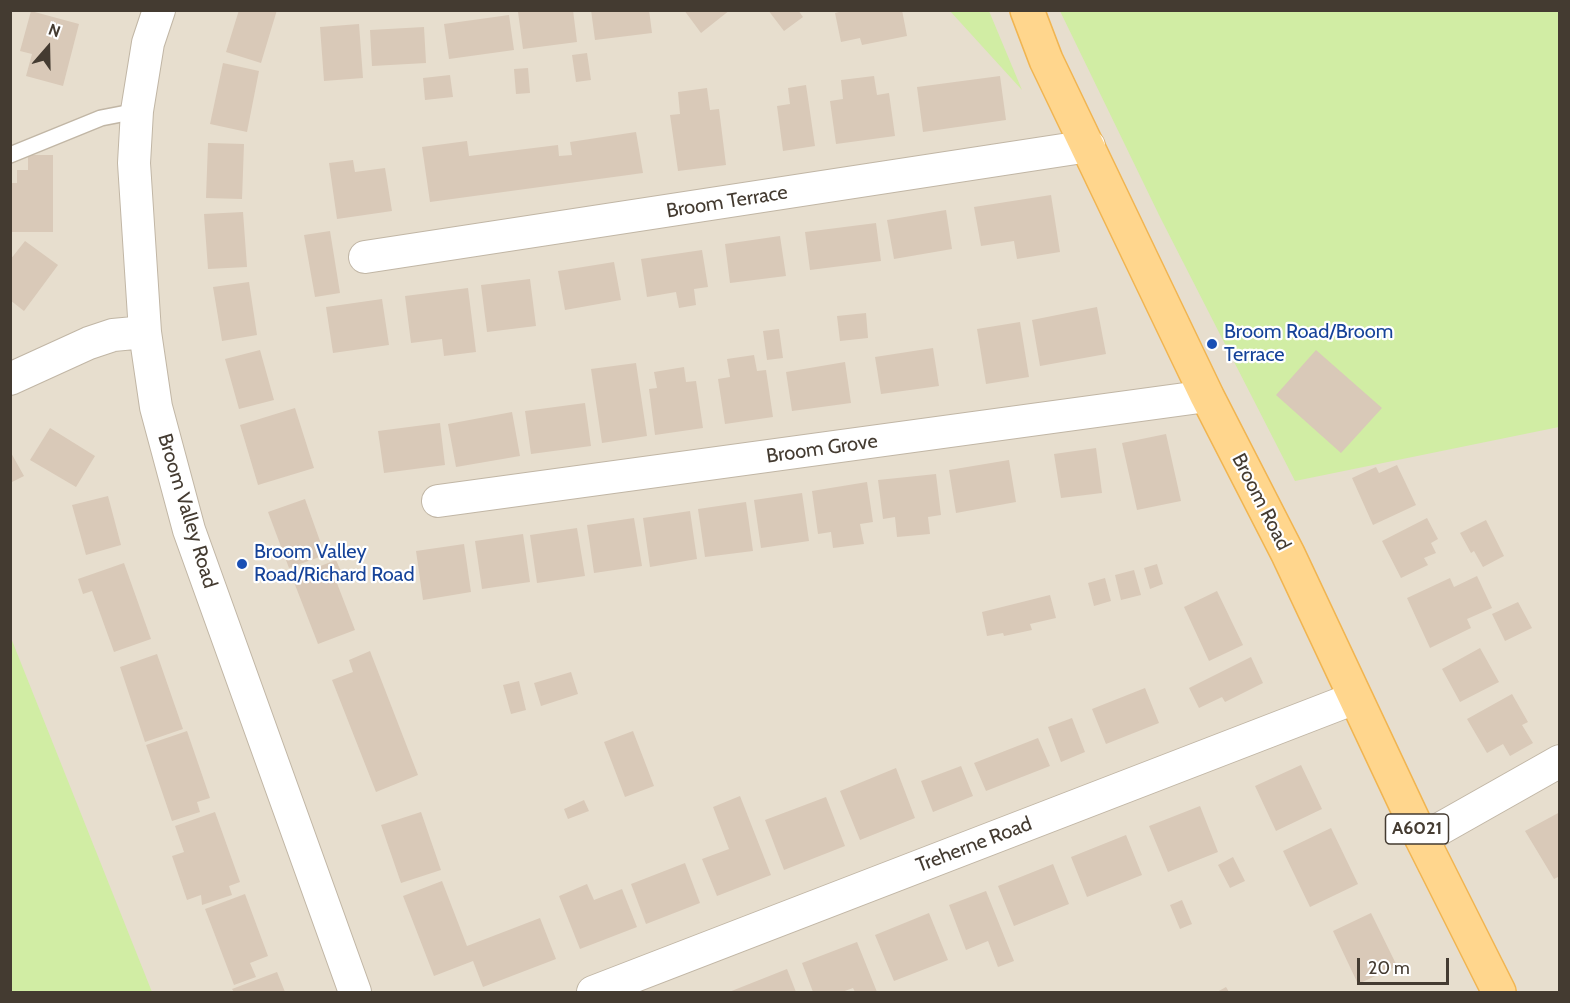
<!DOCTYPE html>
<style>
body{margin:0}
#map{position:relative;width:1570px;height:1003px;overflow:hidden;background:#f3ece1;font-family:Cabin,sans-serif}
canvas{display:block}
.frame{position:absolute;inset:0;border:12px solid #443b31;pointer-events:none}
.north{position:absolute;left:18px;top:18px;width:60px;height:60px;-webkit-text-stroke:4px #fff;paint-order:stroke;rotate:20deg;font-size:16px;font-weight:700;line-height:24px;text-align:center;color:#443b31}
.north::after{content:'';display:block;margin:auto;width:21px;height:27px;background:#443b31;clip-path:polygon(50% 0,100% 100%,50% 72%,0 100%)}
.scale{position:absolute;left:1357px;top:958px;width:92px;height:27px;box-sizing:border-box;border:3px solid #443b31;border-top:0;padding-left:8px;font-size:18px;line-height:21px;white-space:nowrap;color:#443b31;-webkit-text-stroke:4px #fff;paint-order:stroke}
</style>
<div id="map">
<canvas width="1570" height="1003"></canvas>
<div class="frame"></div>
<div class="north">N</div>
<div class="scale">20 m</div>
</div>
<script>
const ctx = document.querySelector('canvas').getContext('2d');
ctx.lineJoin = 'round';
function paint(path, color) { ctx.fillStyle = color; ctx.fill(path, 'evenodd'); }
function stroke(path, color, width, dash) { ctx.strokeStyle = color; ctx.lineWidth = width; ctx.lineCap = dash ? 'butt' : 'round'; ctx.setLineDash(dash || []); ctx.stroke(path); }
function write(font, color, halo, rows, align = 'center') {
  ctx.font = font + ' Cabin,sans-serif'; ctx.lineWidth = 4.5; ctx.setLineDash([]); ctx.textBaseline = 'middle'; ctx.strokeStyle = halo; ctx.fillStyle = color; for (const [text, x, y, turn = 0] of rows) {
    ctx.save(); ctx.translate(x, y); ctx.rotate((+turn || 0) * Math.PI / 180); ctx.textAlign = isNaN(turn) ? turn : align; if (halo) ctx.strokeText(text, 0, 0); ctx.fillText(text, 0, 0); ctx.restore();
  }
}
const residential = new Path2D(`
 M11 11H1559V992H11Z`);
const green = new Path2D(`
 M950 11H989L1022 90Z
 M1060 11H1559V427L1295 481 1160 217Z
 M10 638H11L152 992H11Z`);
const building = new Path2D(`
 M239 10H277L261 63 226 52Z
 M534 10H573L577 42 523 49 518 12Z
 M591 10H649L652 33 595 40Z
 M684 10H730L701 33Z
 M768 10H798L803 17 784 31Z
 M847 10H902L907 36 862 45 860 38 841 42 835 13Z
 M31 11 79 24 63 86 26 76 32 54 20 51Z
 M509 15 514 50 449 59 444 24Z
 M359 24 363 78 324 81 320 27Z
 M424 27 426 63 372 66 370 30Z
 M587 53 591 80 576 82 572 55Z
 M223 63 259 71 247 132 210 124Z
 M528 68 530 93 516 94 514 69Z
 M450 75 453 97 425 100 423 78Z
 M874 76 877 95 889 93 895 136 836 144 830 101 843 99 841 80Z
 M1000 76 1006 120 923 132 917 87Z
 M806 85 815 146 783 151 777 106 790 104 788 88Z
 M707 88 710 110 719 109 726 165 678 171 670 115 680 114 678 92Z
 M636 132 643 173 430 202 422 147 467 141 469 156 558 145 559 156 572 155 570 142Z
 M208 143 244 144 242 199 206 198Z
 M28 155H53V232H10V183H17V170H28Z
 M353 160 355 172 385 168 392 211 337 219 329 163Z
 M1051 195 1060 252 1017 259 1014 241 981 246 974 207Z
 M946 210 952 249 894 259 887 220Z
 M243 212 247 267 208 269 204 214Z
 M876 223 881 261 810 270 805 232Z
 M330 231 340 293 315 297 304 235Z
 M780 236 786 276 730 283 725 244Z
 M25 241 58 265 24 311 10 300V260Z
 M702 250 708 287 694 289 696 305 679 308 676 292 647 297 641 259Z
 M614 262 621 300 565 310 558 271Z
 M530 279 536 326 487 332 481 285Z
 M249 282 257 335 222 341 213 287Z
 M468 288 476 352 444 356 442 339 411 343 405 296Z
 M382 299 389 345 333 353 326 307Z
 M1097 307 1106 354 1040 366 1032 320Z
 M866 313 868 338 840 341 837 316Z
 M1020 322 1029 377 986 384 977 329Z
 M779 329 783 358 767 360 763 331Z
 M933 348 939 386 881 394 875 357Z
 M260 350 274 400 239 409 225 359Z
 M1316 350 1382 408 1341 453 1276 395Z
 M754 355 757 371 766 370 773 417 725 424 718 379 730 377 727 359Z
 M845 362 851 403 792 411 786 372Z
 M636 363 647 436 602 443 591 369Z
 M684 367 686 382 696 381 703 428 655 435 649 389 657 388 654 372Z
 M585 403 591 446 531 454 525 411Z
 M295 408 314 468 258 485 240 425Z
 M512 412 520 456 456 467 448 424Z
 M440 423 445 465 384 473 378 431Z
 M50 428 95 456 76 487 30 460Z
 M1166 434 1181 501 1137 510 1122 443Z
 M1096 448 1102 493 1061 498 1054 454Z
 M10 451 24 476 10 483Z
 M1009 460 1016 502 956 513 949 470Z
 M1397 465 1416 505 1373 525 1352 478 1376 467 1379 473Z
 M936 474 941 515 928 517 930 534 897 537 895 517 883 519 878 480Z
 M867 482 873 522 860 524 864 544 833 548 831 532 818 534 812 491Z
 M802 493 809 541 761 548 754 500Z
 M108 496 121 545 86 555 72 505Z
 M305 499 325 555 289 568 268 512Z
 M746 502 753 551 705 557 698 509Z
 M690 511 697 559 650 567 643 518Z
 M634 518 642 566 594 573 587 525Z
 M1427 518 1438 539 1431 543 1436 553 1424 558 1428 565 1401 578 1382 541Z
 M1486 520 1504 556 1483 567 1474 551 1471 553 1460 533Z
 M577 528 585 576 537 583 530 535Z
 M523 534 530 582 482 589 475 541Z
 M464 544 471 592 423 600 416 551Z
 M336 560 343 576 335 578 355 630 318 644 292 577Z
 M124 563 151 639 114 652 92 591 83 594 78 579Z
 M1157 564 1163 584 1150 589 1144 568Z
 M1134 570 1141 595 1121 600 1115 575Z
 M1477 576 1492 608 1467 619 1471 628 1430 648 1407 598 1450 578 1454 587Z
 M1105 578 1111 601 1094 606 1088 583Z
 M1217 591 1243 645 1209 661 1184 607Z
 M1050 595 1056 618 1030 624 1032 630 1004 636 1003 633 987 636 982 612Z
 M1518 602 1532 628 1505 641 1492 614Z
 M1480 648 1499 682 1460 702 1442 669Z
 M370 651 418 775 376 792 332 680 353 672 349 660Z
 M157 654 183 729 145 742 120 667Z
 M1251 657 1263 683 1225 702 1222 697 1199 708 1189 688Z
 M571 672 578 694 541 706 534 683Z
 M519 681 526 710 511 714 503 685Z
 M1145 688 1159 723 1106 744 1092 709Z
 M1512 694 1528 722 1522 725 1533 743 1510 756 1503 744 1487 753 1467 719Z
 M1072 718 1085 752 1061 762 1048 727Z
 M187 731 210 798 197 802 200 812 172 821 146 745Z
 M633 731 654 786 625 797 604 742Z
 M1038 738 1050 766 986 791 974 763Z
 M1301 765 1322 809 1276 831 1255 786Z
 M961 766 973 796 933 812 921 781Z
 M896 768 915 818 860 840 840 791Z
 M740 796 771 875 717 896 702 859 729 849 713 807Z
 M826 797 845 846 784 870 765 820Z
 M584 800 589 811 568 819 564 809Z
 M1200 806 1218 852 1168 872 1149 826Z
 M215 812 240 882 229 886 232 895 202 905 201 895 187 900 172 856 184 852 175 826Z
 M421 812 441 870 401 883 381 825Z
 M1560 812V876L1554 879 1525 831Z
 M1331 828 1358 884 1310 907 1283 851Z
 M1126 835 1142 875 1087 897 1071 857Z
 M1233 857 1245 881 1230 888 1218 865Z
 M685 863 700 903 646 924 631 884Z
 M1053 864 1069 904 1014 926 998 886Z
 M442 881 467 946 540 918 556 959 483 987 473 961 434 976 403 896Z
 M587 884 594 900 622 889 637 927 580 949 559 896Z
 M986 891 1014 961 998 967 988 941 966 950 949 905Z
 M245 894 268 956 250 963 256 977 234 985 205 909Z
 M1182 900 1192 924 1180 929 1170 905Z
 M929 913 948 960 894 981 875 935Z
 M1371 913 1397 966 1358 984 1333 931Z
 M857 942 877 992H855L853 988 842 992H813L802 963Z
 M787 969 796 992H729Z
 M277 972 285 992H234L232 989Z
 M1226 987 1229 992H1217Z`);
const service = new Path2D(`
 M10 155 101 118 137 111`);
const minor = new Path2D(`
 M159 10 148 43 137 111 134 163 145 332 156 407 189 530 355 992
 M365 257 1089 146
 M10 379 89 343 113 335 145 332
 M438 501 1207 396
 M1422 839 1560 761
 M593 992 1355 698`);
const primary = new Path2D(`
 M1027 10 1046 60 1207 396 1288 554 1422 839 1499 992`);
const markers = [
 [1212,344,6,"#1a4fb4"],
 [242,564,6,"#1a4fb4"]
];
const shields = [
 [1417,829,63]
];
const shieldNames = [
 ["A6021",1417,829]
];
const streetNames = [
 ["Broom Terrace",727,202,-9],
 ["Broom Grove",822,449,-8],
 ["Broom Road",1261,502,63],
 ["Broom Valley Road",187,511,73],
 ["Treherne Road",974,845,-21]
];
const transitNames = [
 ["Broom Road/Broom",1224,332],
 ["Terrace",1224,355],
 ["Broom Valley",254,552],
 ["Road/Richard Road",254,575]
];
paint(residential, '#e7dece');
paint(green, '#d1eda4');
paint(building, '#d9c9b8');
stroke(service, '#c1b6a5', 18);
stroke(minor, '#c1b6a5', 34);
stroke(primary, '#f1b551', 36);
stroke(service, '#fff', 15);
stroke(minor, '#fff', 32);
stroke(primary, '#ffd68d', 33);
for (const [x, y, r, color] of markers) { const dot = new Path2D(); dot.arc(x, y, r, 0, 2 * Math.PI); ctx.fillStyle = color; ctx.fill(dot); stroke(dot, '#fff', 2); }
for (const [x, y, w] of shields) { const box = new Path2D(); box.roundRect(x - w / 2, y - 15, w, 30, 4.5); ctx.fillStyle = '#fff'; ctx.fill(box); stroke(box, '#443b31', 1.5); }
write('bold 18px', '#443b31', null, shieldNames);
write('20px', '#443b31', '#fff', streetNames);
write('20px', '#164399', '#fff', transitNames, 'left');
</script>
